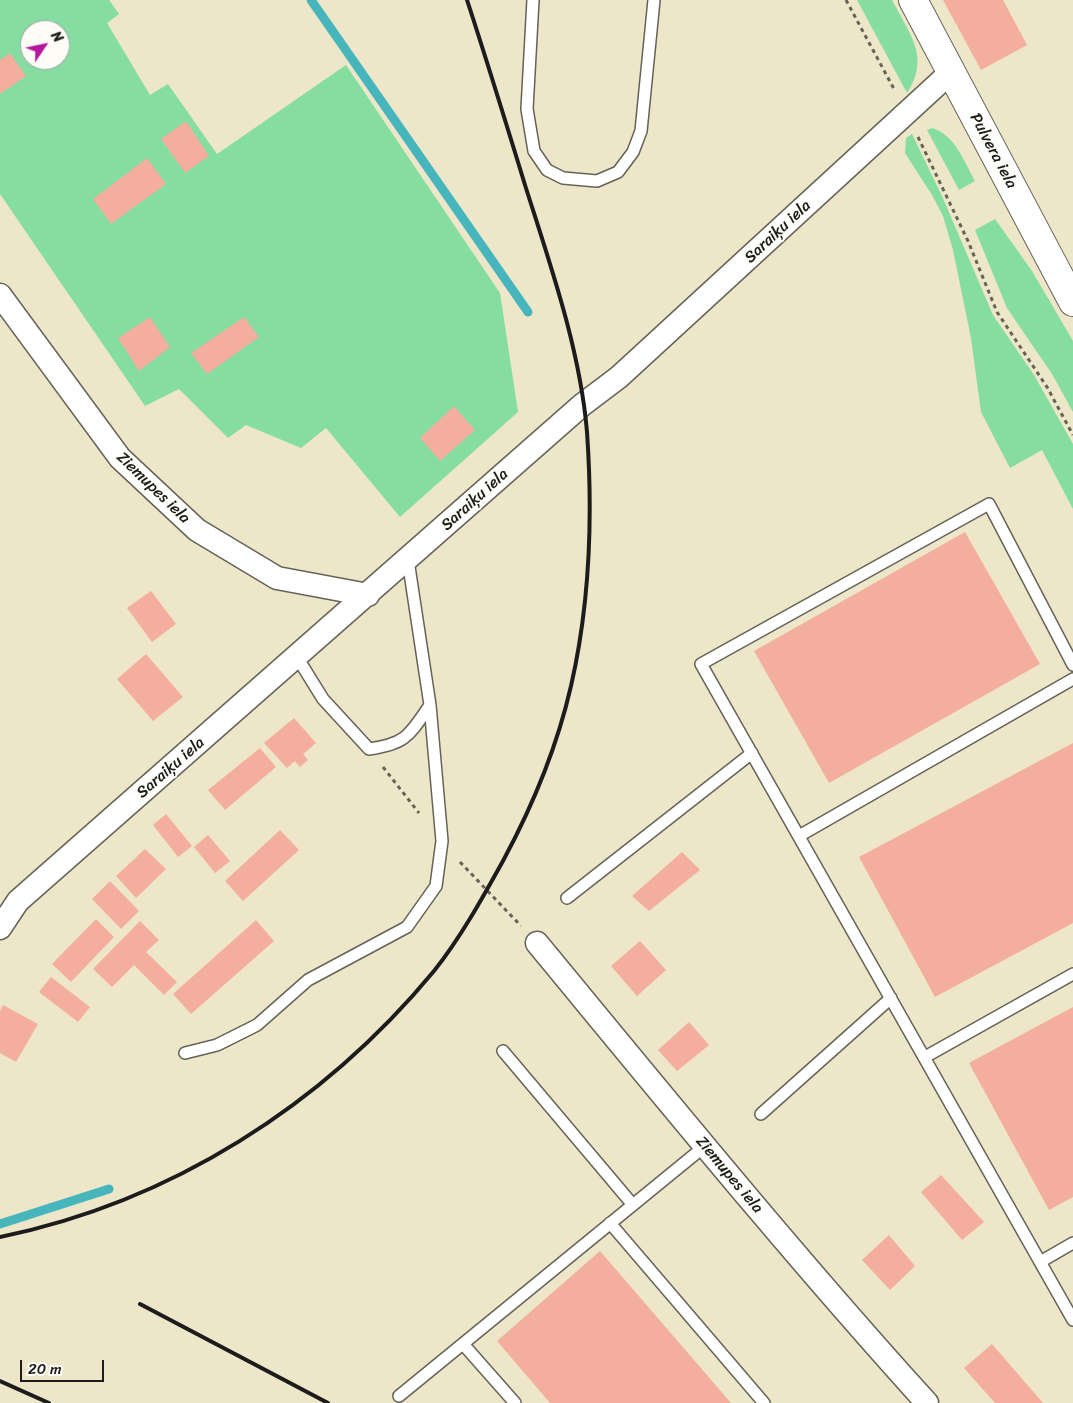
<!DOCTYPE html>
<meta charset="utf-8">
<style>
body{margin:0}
#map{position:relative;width:1073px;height:1403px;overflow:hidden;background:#ede6c8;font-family:Sriracha,sans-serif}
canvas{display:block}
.north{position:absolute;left:20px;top:20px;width:50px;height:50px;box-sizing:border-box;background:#fdfcf7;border:1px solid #a3a29f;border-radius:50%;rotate:56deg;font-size:14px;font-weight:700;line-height:20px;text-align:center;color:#1c1c1c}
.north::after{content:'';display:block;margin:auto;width:18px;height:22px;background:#b5179e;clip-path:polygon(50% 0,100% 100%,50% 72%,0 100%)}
.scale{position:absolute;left:20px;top:1360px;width:84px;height:22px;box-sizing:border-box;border:2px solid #1c1c1c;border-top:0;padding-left:6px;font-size:15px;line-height:18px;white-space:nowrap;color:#1c1c1c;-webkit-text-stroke:4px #fdfcf7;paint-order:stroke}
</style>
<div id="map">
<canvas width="1073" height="1403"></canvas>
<div class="north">N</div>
<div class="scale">20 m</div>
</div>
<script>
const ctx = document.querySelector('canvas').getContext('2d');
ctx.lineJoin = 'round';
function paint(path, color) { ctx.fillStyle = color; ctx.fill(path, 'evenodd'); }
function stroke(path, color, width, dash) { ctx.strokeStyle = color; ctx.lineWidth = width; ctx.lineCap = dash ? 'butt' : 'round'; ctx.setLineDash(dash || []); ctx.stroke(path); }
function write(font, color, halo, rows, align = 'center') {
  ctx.font = font + ' Sriracha,sans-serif'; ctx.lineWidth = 4; ctx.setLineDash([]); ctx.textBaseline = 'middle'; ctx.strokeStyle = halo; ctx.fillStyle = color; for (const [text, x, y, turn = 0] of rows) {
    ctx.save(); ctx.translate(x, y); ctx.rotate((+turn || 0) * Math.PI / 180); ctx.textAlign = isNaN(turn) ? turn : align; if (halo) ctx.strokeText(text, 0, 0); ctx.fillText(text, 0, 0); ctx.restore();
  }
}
const green = new Path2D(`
 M0 0H109L119 14 107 23 150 95 168 84 217 154 346 65 500 293 518 412 400 517 326 428 301 448 246 425 228 438 179 389 145 406 0 194ZM30 30H60V60H30Z
 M857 0H892C909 33 931 57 907 93Z
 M932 128C955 135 964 161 975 181L959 190 927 130Z
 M912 134 942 196 993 315 1034 375 1073 444V509L1042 450 1010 468 981 412 971 338 953 250 943 216 932 195 905 153 906 138Z
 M995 219 1032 271 1073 341V412L1052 374 1007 308 975 230Z`);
const stream = new Path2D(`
 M311 0 528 312
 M0 1224 109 1189`);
const building = new Path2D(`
 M943 0H1003L1027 45 981 70Z
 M10 53 26 76 0 94V60Z
 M186 121 209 156 185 173 161 139Z
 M147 158 166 184 111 224 93 199Z
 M150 317 170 347 139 371 118 338Z
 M244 317 259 337 207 374 191 353Z
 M454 406 475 430 440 461 420 438Z
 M965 532 1040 664 829 783 754 651Z
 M151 591 176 624 152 642 127 608Z
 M146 654 183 697 153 721 117 679Z
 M294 718 316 743 303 754 308 760 300 767 295 761 287 768 264 743Z
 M1073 743V923L935 997 859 857Z
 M260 748 276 767 225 810 208 790Z
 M166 814 192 846 178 857 153 825Z
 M280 830 299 850 243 901 225 881Z
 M208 835 230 861 215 873 194 847Z
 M145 849 166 869 136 898 116 876Z
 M682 852 700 870 649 911 632 896Z
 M110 881 139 911 121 929 92 899Z
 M96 919 114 937 71 982 52 964Z
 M256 920 274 941 191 1014 173 994Z
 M140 921 159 940 146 952 177 982 164 995 134 965 112 987 93 969Z
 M640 941 666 970 637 996 611 966Z
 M51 977 90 1007 78 1022 39 992Z
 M3 1005 38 1024 16 1062 0 1053V1011Z
 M1073 1007V1197L1049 1210 969 1063Z
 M689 1022 709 1045 677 1071 658 1050Z
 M941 1175 984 1222 962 1240 921 1192Z
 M889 1235 915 1266 890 1290 862 1260Z
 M600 1251 731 1403H550L497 1341Z
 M992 1344 1043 1403H995L964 1368Z`);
const path = new Path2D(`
 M846 0 894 89
 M918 137 968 241 997 312 1047 387 1073 435
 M383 767 419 813
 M460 862 521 926`);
const service = new Path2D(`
 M533 0 527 109 534 151 547 170 563 178 597 181 618 172 633 152 641 131 654 0
 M297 657 323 699 369 749C407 744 410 734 430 705
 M1073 665 989 504 701 664 1073 1320
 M799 836 1073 679
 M567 898 752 753
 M503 1051 633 1205
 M185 1053 217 1045 257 1025 308 980 407 927 436 886 442 841 430 705 408 560
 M925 1057 1073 974
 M761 1114 891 998
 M610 1223 764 1403
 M1040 1262 1073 1243
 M463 1344 515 1403
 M399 1396 705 1146`);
const minor = new Path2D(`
 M0 295 120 458 197 530 277 578 368 595
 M0 928 18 901 582 405 619 377 951 72
 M537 943C665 1098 792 1254 927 1403`);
const secondary = new Path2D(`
 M913 0 1073 302`);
const rail = new Path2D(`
 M0 1237C171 1202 323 1105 434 971 461 937 483 897 504 859 533 805 557 747 571 686 590 603 593 518 587 432 580 349 550 264 525 185 506 123 487 61 467 0
 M140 1304 328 1403
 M0 1381 49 1403`);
const streetNames = [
 ["Pulvera iela",993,151,62],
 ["Saraiķu iela",778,232,-43],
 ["Ziemupes iela",153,488,44],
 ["Saraiķu iela",475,500,-42],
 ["Saraiķu iela",171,768,-41],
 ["Ziemupes iela",729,1175,50]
];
paint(green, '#85dda1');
stroke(stream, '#46b6bc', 9);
paint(building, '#f4ae9e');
stroke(service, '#656358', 14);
stroke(minor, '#656358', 25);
stroke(secondary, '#656358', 30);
stroke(path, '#656358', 3, [4, 4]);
stroke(service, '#fff', 11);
stroke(minor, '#fff', 22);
stroke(secondary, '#fff', 28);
stroke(rail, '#1c1c1c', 4);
write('16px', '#1c1c1c', '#fdfcf7', streetNames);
</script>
